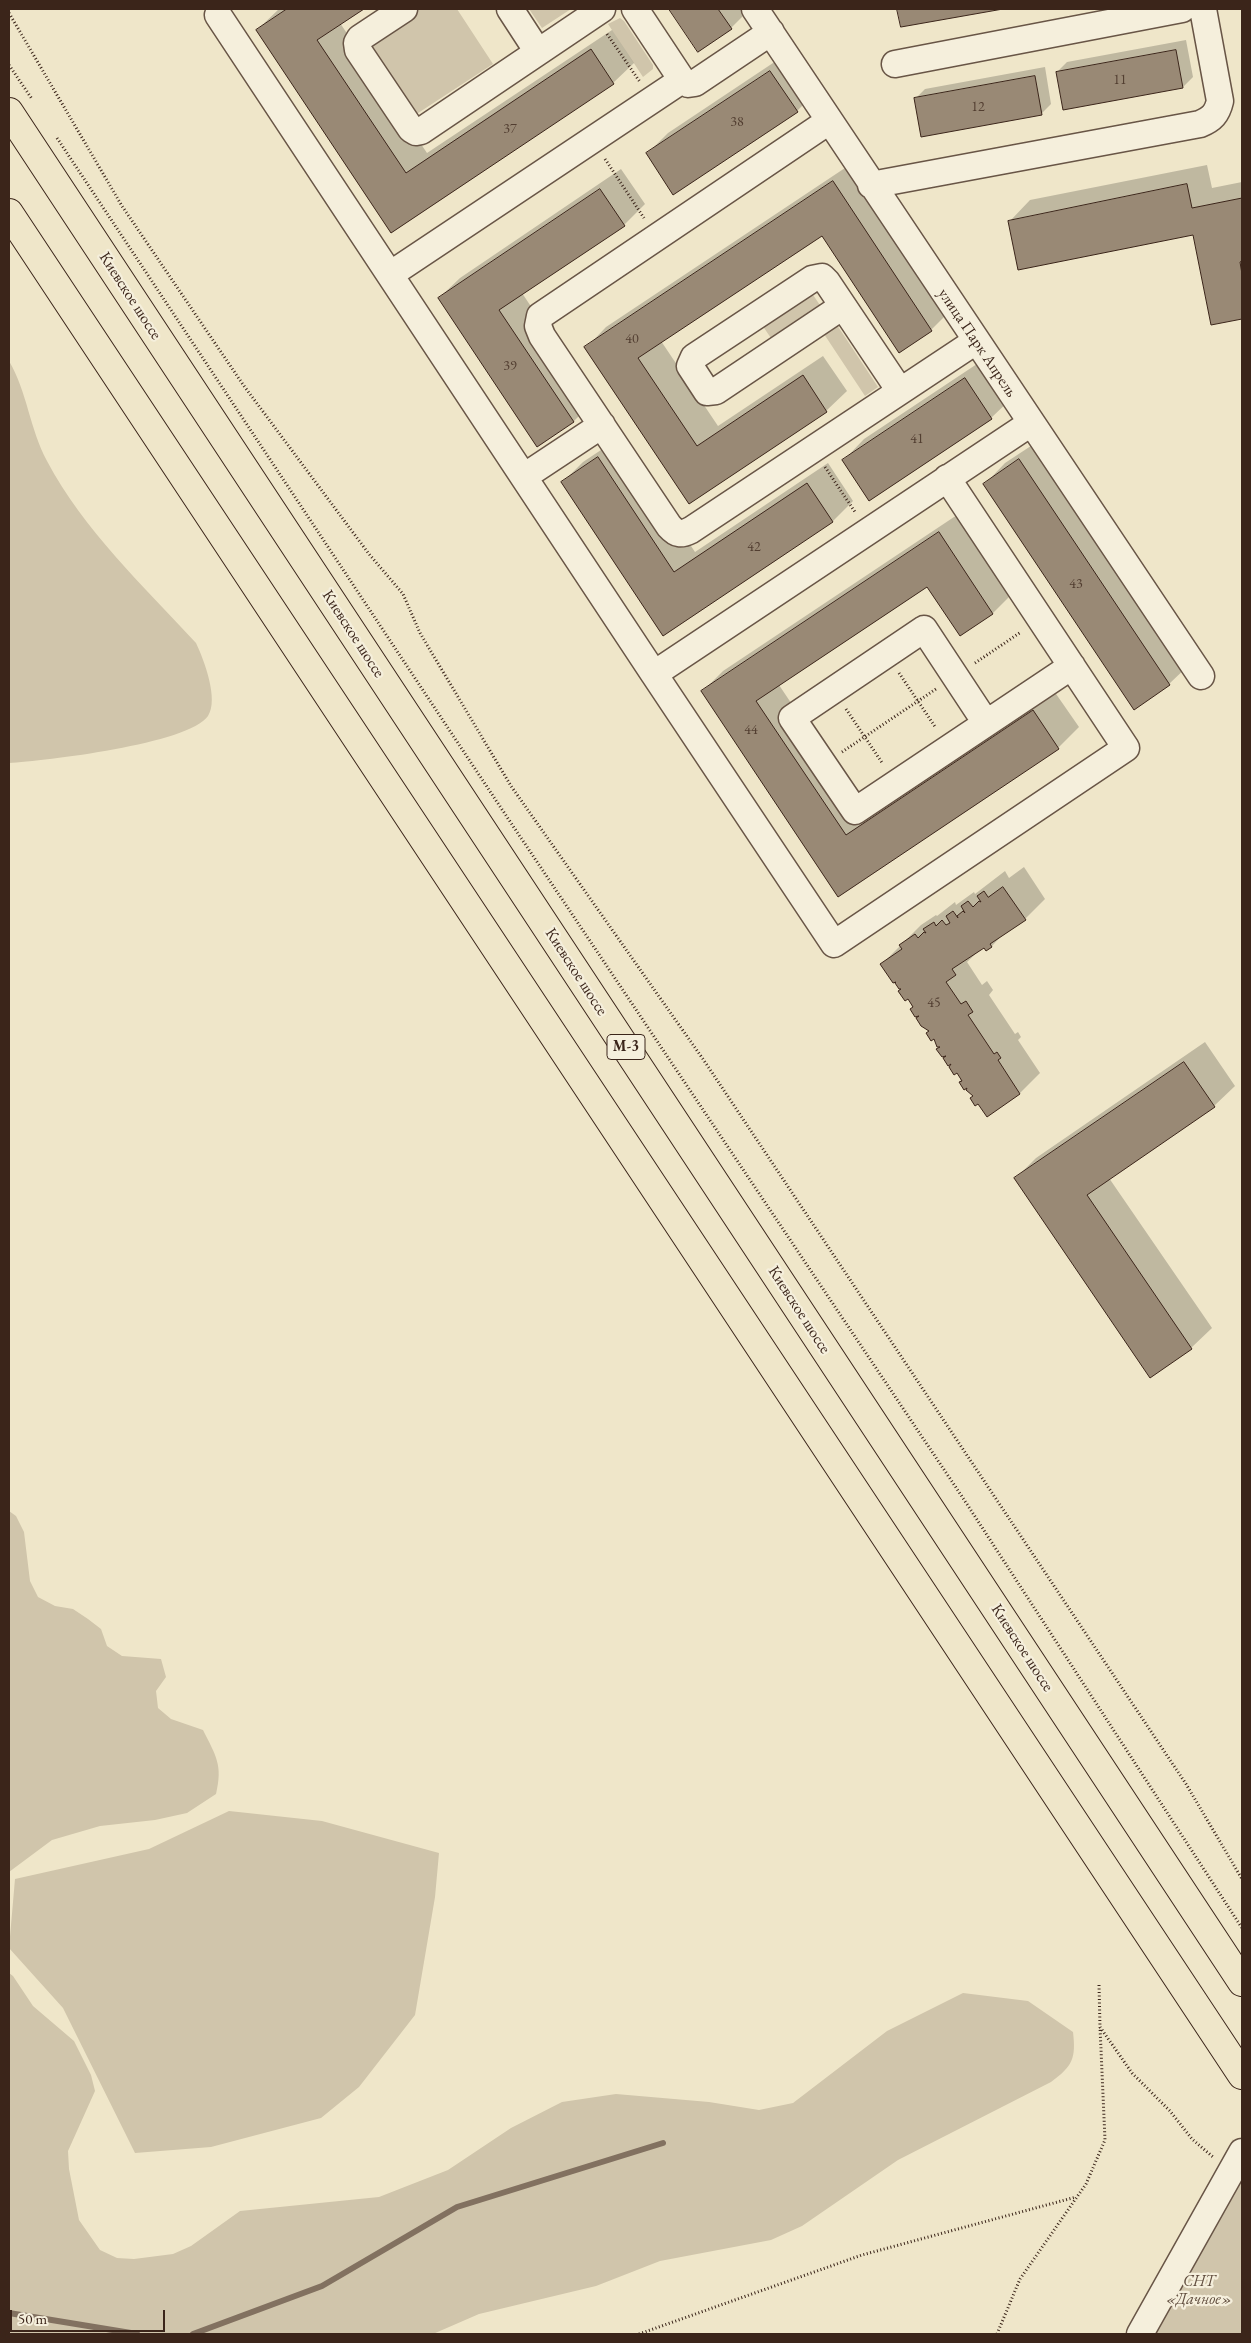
<!DOCTYPE html>
<meta charset="utf-8">
<style>
body{margin:0}
#map{position:relative;width:1251px;height:2343px;overflow:hidden;background:#efe6c9;font-family:"EB Garamond",serif}
canvas{display:block}
.frame{position:absolute;inset:0;border:10px solid #3b251a;pointer-events:none}
.scale{position:absolute;left:10px;top:2310px;width:155px;height:22px;box-sizing:border-box;border:2px solid #3b251a;border-top:0;padding-left:6px;font-size:15px;line-height:18px;white-space:nowrap;color:#3b251a;-webkit-text-stroke:4px #f5efdc;paint-order:stroke}
</style>
<div id="map">
<canvas width="1251" height="2343"></canvas>
<div class="frame"></div>
<div class="scale">50 m</div>
</div>
<script>
const ctx = document.querySelector('canvas').getContext('2d');
ctx.lineJoin = 'round';
function paint(path, color) { ctx.fillStyle = color; ctx.fill(path, 'evenodd'); }
function stroke(path, color, width, dash) { ctx.strokeStyle = color; ctx.lineWidth = width; ctx.lineCap = dash ? 'butt' : 'round'; ctx.setLineDash(dash || []); ctx.stroke(path); }
function write(font, color, halo, rows, align = 'center') {
  ctx.font = font + ' "EB Garamond",serif'; ctx.lineWidth = 4.5; ctx.setLineDash([]); ctx.textBaseline = 'middle'; ctx.strokeStyle = halo; ctx.fillStyle = color; for (const [text, x, y, turn = 0] of rows) {
    ctx.save(); ctx.translate(x, y); ctx.rotate((+turn || 0) * Math.PI / 180); ctx.textAlign = isNaN(turn) ? turn : align; if (halo) ctx.strokeText(text, 0, 0); ctx.fillText(text, 0, 0); ctx.restore();
  }
}
const green = new Path2D(`
 M420 9H457L493 64 412 117 365 46Z
 M529 9H571L542 28Z
 M620 18 624 21 653 65V69L643 77 608 24Z
 M809 289 824 311 775 344 760 322Z
 M837 325 878 387 865 396 824 334Z
 M9 361C27 391 30 430 47 461 84 531 143 585 196 643 204 660 219 699 208 716 189 744 44 761 9 763Z
 M9 1511 16 1516 24 1532 30 1581 38 1597 55 1606 73 1609 88 1619 101 1629 107 1646 122 1656 161 1659 166 1677 156 1691 158 1708 171 1719 203 1730C216 1756 223 1765 216 1794L187 1813 155 1820 100 1826 52 1840 9 1872Z
 M229 1811 322 1821 439 1853 435 1897 415 2015 359 2087 321 2118 211 2147 135 2153 63 2008 9 1948 15 1879 149 1849Z
 M9 1973 13 1976 33 2006 74 2041 91 2075 95 2091 68 2151 69 2169 79 2220 100 2250 117 2258 134 2259 173 2254 191 2246 240 2211 379 2197 448 2170 511 2128 562 2102 616 2094 709 2102 759 2110 793 2103 887 2031 963 1993 1028 2001 1073 2032C1076 2058 1073 2066 1051 2082L898 2160 802 2226 771 2240 660 2261 596 2286 479 2314 433 2334H9Z
 M1233 2139 1242 2154V2334H1126Z`);
const shadow = new Path2D(`
 M279 9H362L340 23 427 153 612 30 634 63 613 83 392 232 257 30Z
 M671 9H750L731 28 698 50Z
 M899 9H996L902 26Z
 M1186 40 1193 77 1183 87 1064 109 1057 72 1067 62Z
 M791 51 817 91 797 111 648 153 668 133Z
 M1045 67 1051 104 1041 114 915 99 925 89Z
 M854 162 952 309 931 330 899 351 822 234 661 341 718 426 823 356 847 391 826 411 689 503 586 348 606 327Z
 M1207 165 1212 188 1242 182V318L1212 324 1194 234 1010 221 1030 200Z
 M621 169 645 204 624 225 522 293 594 401 573 422 439 298 460 278Z
 M986 358 1012 398 991 418 844 460 864 439Z
 M619 438 695 552 828 463 853 501 833 521 664 634 563 482 583 462Z
 M1040 440 1190 664 1169 684 985 484 1005 463Z
 M960 513 1013 593 993 613 928 585 779 685 867 816 1054 691 1079 727 1058 748 838 895 703 691 723 671Z
 M1024 867 1045 899 1025 919 1005 932 992 946 986 949 984 946 967 962 982 985 987 981 993 990 989 995 1015 1034 1018 1032 1021 1037 1018 1040 1040 1073 1020 1093 974 1095 965 1089 961 1083 956 1059 938 1049 944 1042 938 1045 933 1038 932 1039 923 1023 922 1014 916 1015 908 997 905 1000 895 981 882 964 921 925 936 915 937 916 955 902 956 905 974 892 975 894 1005 871 1009 878Z
 M1205 1042 1235 1086 1214 1106 1109 1178 1212 1328 1191 1348 1015 1179 1036 1158Z`);
const stream = new Path2D(`
 M9 2313 137 2334
 M193 2334 322 2286 457 2207 663 2143`);
const building = new Path2D(`
 M287 9H364L317 40 406 173 591 49 614 84 391 233 256 30Z
 M669 9H718L732 29 698 52Z
 M897 9H1003L901 27Z
 M1176 50 1183 88 1063 110 1056 72Z
 M770 71 798 112 673 195 646 153Z
 M1035 76 1042 115 921 137 914 98Z
 M833 181 932 331 899 353 822 236 638 358 697 446 803 375 827 412 689 504 584 347Z
 M1187 184 1192 208 1242 198V261L1240 262 1242 274V319L1211 325 1193 235 1018 270 1008 221Z
 M600 189 625 226 499 310 574 422 537 447 438 298Z
 M965 378 992 419 869 501 842 460Z
 M598 457 674 572 807 483 833 522 663 636 561 482Z
 M1019 459 1170 685 1134 710 983 484Z
 M939 532 993 614 960 636 927 587 756 701 846 835 1033 710 1059 749 838 897 701 691Z
 M1003 887 1026 920 990 944 992 947 986 951 984 948 952 969 956 975 946 982 961 1004 966 1001 973 1012 968 1015 994 1054 997 1052 1001 1058 998 1060 1020 1094 987 1117 978 1104 975 1106 970 1098 973 1096 966 1090 967 1088 964 1090 959 1082 962 1081 957 1073 954 1075 949 1067 951 1064 948 1066 943 1058 946 1056 942 1057 936 1049 940 1047H937L934 1039 931 1041 926 1033 929 1031 921 1026 916 1018 919 1016 915 1017 910 1009 913 1007 908 999 905 1001 898 991 901 989H899L895 983 896 982 893 983 880 964 902 949 899 945 915 934 918 938 924 932 926 933 923 929 934 922 936 926 942 920 946 925 950 923 946 916 953 911 958 918 957 916 963 911 965 913 961 906 968 901 973 907 979 901 981 902 977 896 984 891 988 897Z
 M1184 1062 1215 1107 1087 1195 1192 1349 1150 1378 1014 1178Z`);
const path = new Path2D(`
 M9 13 122 206 244 386 369 554 403 594 420 633 511 786 703 1059 1186 1784 1242 1879
 M607 34 640 82
 M9 65 32 99
 M57 138 507 817 961 1495 1242 1928
 M605 159 644 218
 M825 467 855 512
 M975 663 1021 632
 M899 673 936 728
 M846 709 883 764
 M842 752 936 689
 M1099 1985 1100 2027 1132 2073 1170 2111 1192 2139 1213 2157
 M639 2334 862 2255 1076 2197
 M997 2334 1020 2279 1086 2184 1105 2140 1100 2027`);
const minor = new Path2D(`
 M404 9 360 38 357 43 358 50 411 129 416 132 421 131 602 9
 M510 9 538 52
 M635 9 682 80 688 84 695 83 771 32
 M755 9 1201 676
 M218 15 654 674 1031 423
 M895 64 1182 9
 M829 121 540 316 538 326 542 336 669 526C677 535 681 535 691 530L976 341
 M871 185 1200 124C1212 119 1217 114 1220 101L1203 9
 M391 274 682 80
 M843 306 716 391 707 392 690 366 694 357 812 279 822 277 827 282 900 391
 M525 476 602 425
 M654 674 834 944 1126 748 947 478
 M986 723 924 629 792 718 855 811C927 763 1000 714 1072 666
 M1140 2334 1242 2152`);
const highway = new Path2D(`
 M9 112 1242 1982
 M9 213 1242 2075`);
const numberNames = [
 ["11",1120,80],
 ["12",978,107],
 ["38",737,122],
 ["37",510,129],
 ["40",632,339],
 ["39",510,366],
 ["41",917,439],
 ["42",754,547],
 ["43",1076,584],
 ["44",751,730],
 ["45",934,1003]
];
const shields = [
 [626,1047,38]
];
const shieldNames = [
 ["М-3",626,1047]
];
const streetNames = [
 ["Киевское шоссе",130,296,57],
 ["улица Парк Апрель",977,343,56],
 ["Киевское шоссе",353,634,57],
 ["Киевское шоссе",576,972,57],
 ["Киевское шоссе",799,1310,57],
 ["Киевское шоссе",1022,1648,57]
];
const parkNames = [
 ["СНТ",1199,2282],
 ["«Дачное»",1199,2300]
];
paint(green, '#d0c5ab');
paint(shadow, '#0003');
stroke(stream, '#827160', 6);
paint(building, '#998975');
stroke(building, '#3b251a', 1);
stroke(minor, '#685546', 29);
stroke(highway, '#3b251a', 30);
stroke(path, '#3b251a', 3, [1, 2.5]);
stroke(minor, '#f5efdc', 26);
stroke(highway, '#efe6c9', 28);
write('14px', '#523e31', null, numberNames);
for (const [x, y, w] of shields) { const box = new Path2D(); box.roundRect(x - w / 2, y - 12.5, w, 25, 4); ctx.fillStyle = '#f5efdc'; ctx.fill(box); stroke(box, '#3b251a', 1); }
write('bold 15px', '#3b251a', null, shieldNames);
write('16px', '#3b251a', '#f5efdc', streetNames);
write('italic 16px', '#604d3e', '#f5efdc', parkNames);
</script>
